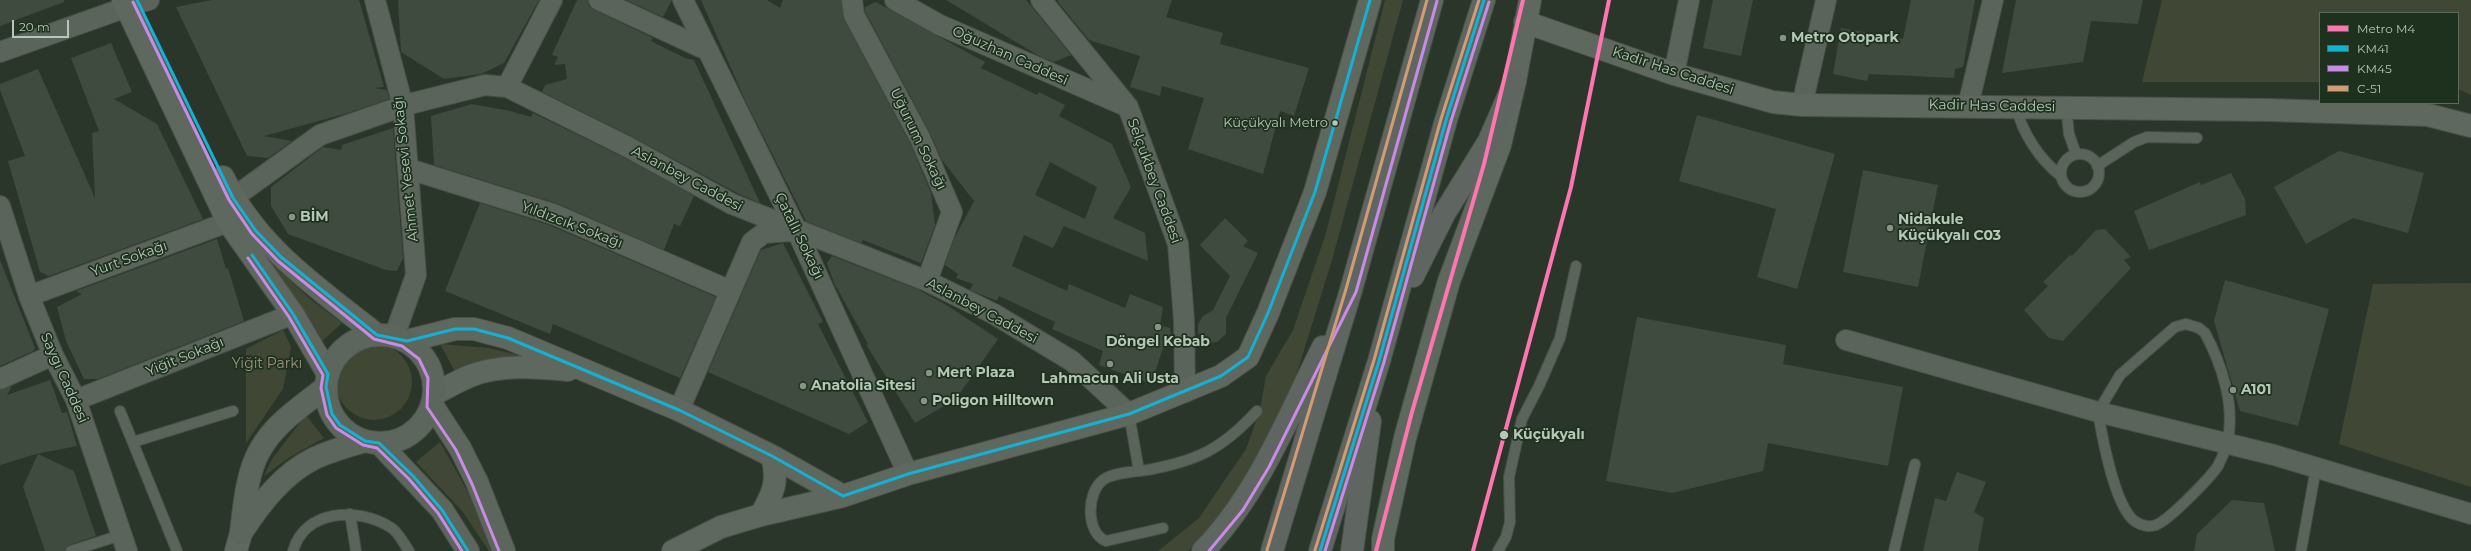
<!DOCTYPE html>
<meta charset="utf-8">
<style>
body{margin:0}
#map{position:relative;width:2471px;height:551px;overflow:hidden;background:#2b362b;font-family:Montserrat,sans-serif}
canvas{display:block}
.legend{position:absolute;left:2319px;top:12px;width:140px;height:92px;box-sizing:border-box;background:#1e301e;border:1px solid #5a6c5b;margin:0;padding:5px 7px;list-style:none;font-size:12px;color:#b5c7b6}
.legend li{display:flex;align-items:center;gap:8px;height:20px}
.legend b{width:20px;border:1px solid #5a6c5b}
.scale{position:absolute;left:12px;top:20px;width:57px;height:18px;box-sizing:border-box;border:2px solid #b5c7b6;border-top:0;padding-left:5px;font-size:12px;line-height:14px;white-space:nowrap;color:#b5c7b6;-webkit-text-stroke:3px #1e301e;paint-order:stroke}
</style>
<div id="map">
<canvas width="2471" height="551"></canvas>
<ul class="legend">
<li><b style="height:5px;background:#fd76b0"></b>Metro M4</li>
<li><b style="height:5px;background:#13b2d5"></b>KM41</li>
<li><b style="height:5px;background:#ca8be6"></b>KM45</li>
<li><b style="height:5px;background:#d39c74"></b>C-51</li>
</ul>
<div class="scale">20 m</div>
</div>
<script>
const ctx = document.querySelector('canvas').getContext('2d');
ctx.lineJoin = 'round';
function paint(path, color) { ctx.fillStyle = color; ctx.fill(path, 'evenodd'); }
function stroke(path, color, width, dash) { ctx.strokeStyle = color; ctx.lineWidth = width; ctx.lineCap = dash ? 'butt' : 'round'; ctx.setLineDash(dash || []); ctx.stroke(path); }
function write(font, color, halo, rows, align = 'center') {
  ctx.font = font + ' Montserrat,sans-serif'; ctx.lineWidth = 3.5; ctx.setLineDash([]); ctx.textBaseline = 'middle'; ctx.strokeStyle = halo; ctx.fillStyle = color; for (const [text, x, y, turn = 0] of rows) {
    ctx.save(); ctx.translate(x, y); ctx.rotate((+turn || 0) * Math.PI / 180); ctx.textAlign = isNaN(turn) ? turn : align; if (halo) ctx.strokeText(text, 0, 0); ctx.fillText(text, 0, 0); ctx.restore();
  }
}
const green = new Path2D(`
 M1385 0H1403L1332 260 1296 376 1262 452 1219 517 1188 551H1158L1199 518 1246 449 1260 410 1266 376 1293 330 1326 233Z
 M2162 0H2471V95L2458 89V13H2320V82H2142Z
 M265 257 310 299 342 323 320 343Z
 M2471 283V487L2339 444 2373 284Z
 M283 330 291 347 283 389 246 443V349Z
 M336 382a38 38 0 1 1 76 0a38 38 0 1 1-76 0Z
 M440 344 488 348 519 355 457 375Z
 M306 415 324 438 290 457 264 476 272 459Z
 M440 442 473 501 493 551H489L462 511 416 462Z`);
const building = new Path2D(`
 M0 0H64V2L0 26Z
 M212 0H359L384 87 374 88 387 90 389 99 348 113 264 136 292 141 268 158 247 156 176 7Z
 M398 0H539L504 63 481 74 444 79 401 52Z
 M577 0H588L589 6 594 10 653 38 651 41 685 58 694 60 760 203 739 194 631 136 542 92 545 85 567 79 565 64 554 65 558 57 552 55Z
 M626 0H672L663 17Z
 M701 0H767L780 8 783 0H841L844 20 910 143 931 193 935 225 921 263 863 240 861 243 806 221 745 100Z
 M946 0H1026L1071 55 1054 62 1039 56Z
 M1058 0H1172L1166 17 1223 33 1220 44 1309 68 1294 116 1280 111 1263 174 1188 149 1204 98 1162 86 1160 96 1130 87 1140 56 1089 40 1058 2Z
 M1713 0H1753L1741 56 1703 48Z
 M1911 0H1975L1963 67 1955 69 1954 78 1869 74 1867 81 1833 74 1841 28 1903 39Z
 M2016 0H2143L2138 24 2091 21 2083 62 2002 73Z
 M876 2 985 62 981 68 1037 95 1039 92 1065 105 1059 116 1112 144 1131 187 1113 218 1145 233 1148 261 1064 226 1053 248 1024 235 1012 266 1067 291 1069 284 1125 308 1130 294 1163 307 1160 325 1170 328 1173 346 1165 342 1151 384 1099 365 1103 351 1052 329 1055 322 999 296 997 301 970 290 973 284 956 278 958 274 945 265 954 239 974 201 942 160 930 133 865 11V7ZM1050 162 1097 187 1085 219 1035 195Z
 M111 43 132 92 114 99 157 124 203 219 49 276 40 272 8 161 25 156 0 90V84L38 69 95 198 92 133 99 131 71 58Z
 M472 104 510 111 531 117 533 113 621 156 694 196 680 226 674 224 664 250 556 203 434 165 431 116Z
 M1697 115 1835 154 1797 289 1757 277 1776 209 1679 181Z
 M393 128 403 258 397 271 386 270 288 234 271 206V187L323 147 341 150 342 145Z
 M2339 151 2424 173 2408 233 2353 218 2306 244 2274 187Z
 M1863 170 1938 185 1918 287 1843 272Z
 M2231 173 2245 199 2246 215 2149 250 2134 211 2200 182 2201 185Z
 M480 203 549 225 716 297 680 378 553 324 550 334 445 291Z
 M1225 218 1248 241 1243 246 1258 253 1226 318V334L1217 342 1208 343 1198 333V324L1203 316 1213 310 1230 276 1200 245Z
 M2105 229 2131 257 2124 260 2131 268 2063 341 2049 338 2024 310 2048 286 2043 282 2070 255 2072 256 2096 230Z
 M217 239 226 269 228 268 244 321 98 379H84L66 341 57 307 82 294 76 291Z
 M783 243 823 322 818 324 868 422 849 434 708 372 761 250Z
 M832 256 919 290 948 306 998 339 956 399 915 423 867 346 868 344 834 283 827 263Z
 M0 260 35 348 33 351 0 366Z
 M2225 280 2329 309 2298 426 2240 411 2214 321Z
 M1637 317 1786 345 1783 364 1903 387 1888 466 1768 443 1763 471 1672 493 1606 481Z
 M50 380 62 413 67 412 77 446 36 454 0 465V390L12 386 7 395Z
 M38 454 74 471 96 536 69 545 64 551H45L23 487Z
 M1957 472 1986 482 1974 512 1984 518 1978 551H1923L1935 498 1946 501Z
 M2232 500 2264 503 2275 551H2194L2197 534Z`);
const lane = new Path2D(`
 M2016 106C2022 133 2040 160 2061 176
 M2066 107 2069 134 2076 154
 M2061 173a19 19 0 1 1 38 0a19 19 0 1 1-38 0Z
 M2097 166 2134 142 2147 137 2197 138
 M2186 324 2199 328 2205 333C2222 365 2236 407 2227 444 2225 450 2221 460 2218 466 2209 479 2169 520 2156 525 2150 527 2142 526 2136 522 2115 509 2102 436 2098 412L2120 375 2175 327Z
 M120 411 177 551
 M1129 414 1139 471
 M133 442 233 411
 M350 514 356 551
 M1163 528 1106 541C1086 533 1086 493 1103 480 1113 472 1134 472 1147 470 1197 461 1222 449 1257 411
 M71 551 121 535
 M293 551C305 509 358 507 390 527 398 531 404 544 409 551
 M1498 551 1506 537 1510 522 1509 477 1522 419 1539 386 1560 338 1576 266
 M1894 551 1915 464
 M2301 551 2316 468`);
const street = new Path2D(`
 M375 0 403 106 416 275 394 337
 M599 0 707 50
 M683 0 797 231 908 474
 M852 0 854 15 920 138 952 212 927 281
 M895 0 940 25 1126 106
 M1041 0 1128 107 1178 244 1184 320 1185 392
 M138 3 149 0
 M0 52 127 7
 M1674 74 1689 0
 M507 87 552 0
 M1802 105 1826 0
 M1968 106 1993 0
 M409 169 553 214 731 291
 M233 198 320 135 409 104 485 85 507 87 626 146 732 204 927 281 994 314 1072 361 1129 414
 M0 206 29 296 53 355 76 400 127 551
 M29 296 228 222
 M1846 340 2098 412 2274 455 2471 514
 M0 379 53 355
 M76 400 293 314
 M679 410 752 242 764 233 791 231`);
const secondary = new Path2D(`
 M123 0 228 222 293 314 328 374
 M1525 22 1674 74 1773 102 1802 105 2269 110 2428 115 2471 126
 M223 177C257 248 317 287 377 335
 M407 341 455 329H474L508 338 679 410 772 456 843 496
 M434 394C446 388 458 381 470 376 500 364 537 367 568 370
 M761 515C773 493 779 482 772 456
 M236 551 241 533
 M673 551 721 527 761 515 843 496 908 474 1129 414 1221 376 1248 357 1268 313 1315 192 1370 0
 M1383 551V539L1405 438 1449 281 1500 145 1515 81 1530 0`);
const primary = new Path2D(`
 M326 389a54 54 0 1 1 108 0a54 54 0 1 1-108 0Z
 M432 405 460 448 477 482 504 551
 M379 443 442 510 468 551
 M243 530C261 503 283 474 313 459 329 451 348 446 365 441
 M241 533C244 507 247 472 260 450 275 423 302 406 326 387`);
const highway = new Path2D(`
 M1413 276 1444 214 1489 141 1515 81
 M1203 551C1258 495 1288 417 1323 347
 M1272 551 1351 290 1432 0
 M1320 551 1379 361 1446 120 1484 0
 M1352 551 1370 421`);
const bus1 = new Path2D(`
 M137 0 233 198 256 231 281 257 377 335 407 341 455 329H474L508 338 679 410 772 456 843 496 908 474 1129 414 1221 376 1248 357 1268 313 1315 192 1370 0
 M252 255 293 314 328 374 326 387 332 414 340 425 365 441 379 443 413 476 442 510 468 551
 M1320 551 1379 361 1446 120 1484 0`);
const bus2 = new Path2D(`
 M133 2 229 200 252 234 278 261 374 339 402 346 419 359 428 378 427 407 456 450 472 484 499 551
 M248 258 289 317 323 375 321 388 327 415 336 428 363 445 377 448 409 479 438 513 462 551
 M1209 551 1243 510 1269 467 1356 292 1437 1
 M1325 551 1384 362 1451 121 1489 2`);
const bus3 = new Path2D(`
 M1267 550 1346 289 1427 0
 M1315 550 1374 360 1441 119 1479 0`);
const metro1 = new Path2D(`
 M1376 551 1412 412 1484 164 1523 0
 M1473 551 1571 187 1609 0`);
const markers = [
 [1783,38,4,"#859485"],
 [1335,123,3.5,"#b5c7b6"],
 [292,217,4,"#859485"],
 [1890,228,4,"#859485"],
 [1158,327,4,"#859485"],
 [1110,364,4,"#859485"],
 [929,373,4,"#859485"],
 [803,386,4,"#859485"],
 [2233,390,4,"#859485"],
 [924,401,4,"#859485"],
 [1504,435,5,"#b5c7b6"]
];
const busNames = [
 ["Küçükyalı Metro",1328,123]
];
const poiNames = [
 ["Metro Otopark",1791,38],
 ["BİM",300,217],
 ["Nidakule",1898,220],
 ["Küçükyalı C03",1898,236],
 ["Döngel Kebab",1158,342,"center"],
 ["Mert Plaza",937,373],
 ["Lahmacun Ali Usta",1110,379,"center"],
 ["Anatolia Sitesi",811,386],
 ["A101",2241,390],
 ["Poligon Hilltown",932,401]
];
const streetNames = [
 ["Oğuzhan Caddesi",1010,56,24],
 ["Kadir Has Caddesi",1673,71,18],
 ["Kadir Has Caddesi",1992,106,1],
 ["Uğurum Sokağı",918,139,64],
 ["Ahmet Yesevi Sokağı",406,169,-96],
 ["Aslanbey Caddesi",687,179,28],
 ["Selçukbey Caddesi",1154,181,70],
 ["Yıldızcık Sokağı",572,225,21],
 ["Çatallı Sokağı",799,236,64],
 ["Yurt Sokağı",129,259,-20],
 ["Aslanbey Caddesi",982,311,28],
 ["Yiğit Sokağı",185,357,-22],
 ["Saygı Caddesi",64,378,66]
];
const parkNames = [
 ["Yiğit Parkı",267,364]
];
const stopNames = [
 ["Küçükyalı",1513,435]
];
paint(green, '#404734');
paint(building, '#3f4b3f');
stroke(lane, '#485048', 12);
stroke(street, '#485048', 22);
stroke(secondary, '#485048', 24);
stroke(primary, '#485348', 24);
stroke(highway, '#475147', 24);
stroke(lane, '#5a645a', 10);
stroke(street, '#5a645a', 20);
stroke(secondary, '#5f685f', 22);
stroke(primary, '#5c665c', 22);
stroke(highway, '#5f6560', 22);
stroke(bus1, '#13b2d5', 3);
stroke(bus2, '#ca8be6', 3);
stroke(bus3, '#d39c74', 3);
stroke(metro1, '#fd76b0', 4);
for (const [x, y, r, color] of markers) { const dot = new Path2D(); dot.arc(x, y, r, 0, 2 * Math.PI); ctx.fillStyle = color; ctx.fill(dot); stroke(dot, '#1e301e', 1.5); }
write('13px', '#b5c7b6', '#1e301e', busNames, 'right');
write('bold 14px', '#b5c7b6', '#1e301e', poiNames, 'left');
write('14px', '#b5c7b6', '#1e301e', streetNames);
write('14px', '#a0937c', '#1e301e', parkNames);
write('bold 14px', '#b5c7b6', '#1e301e', stopNames, 'left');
</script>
